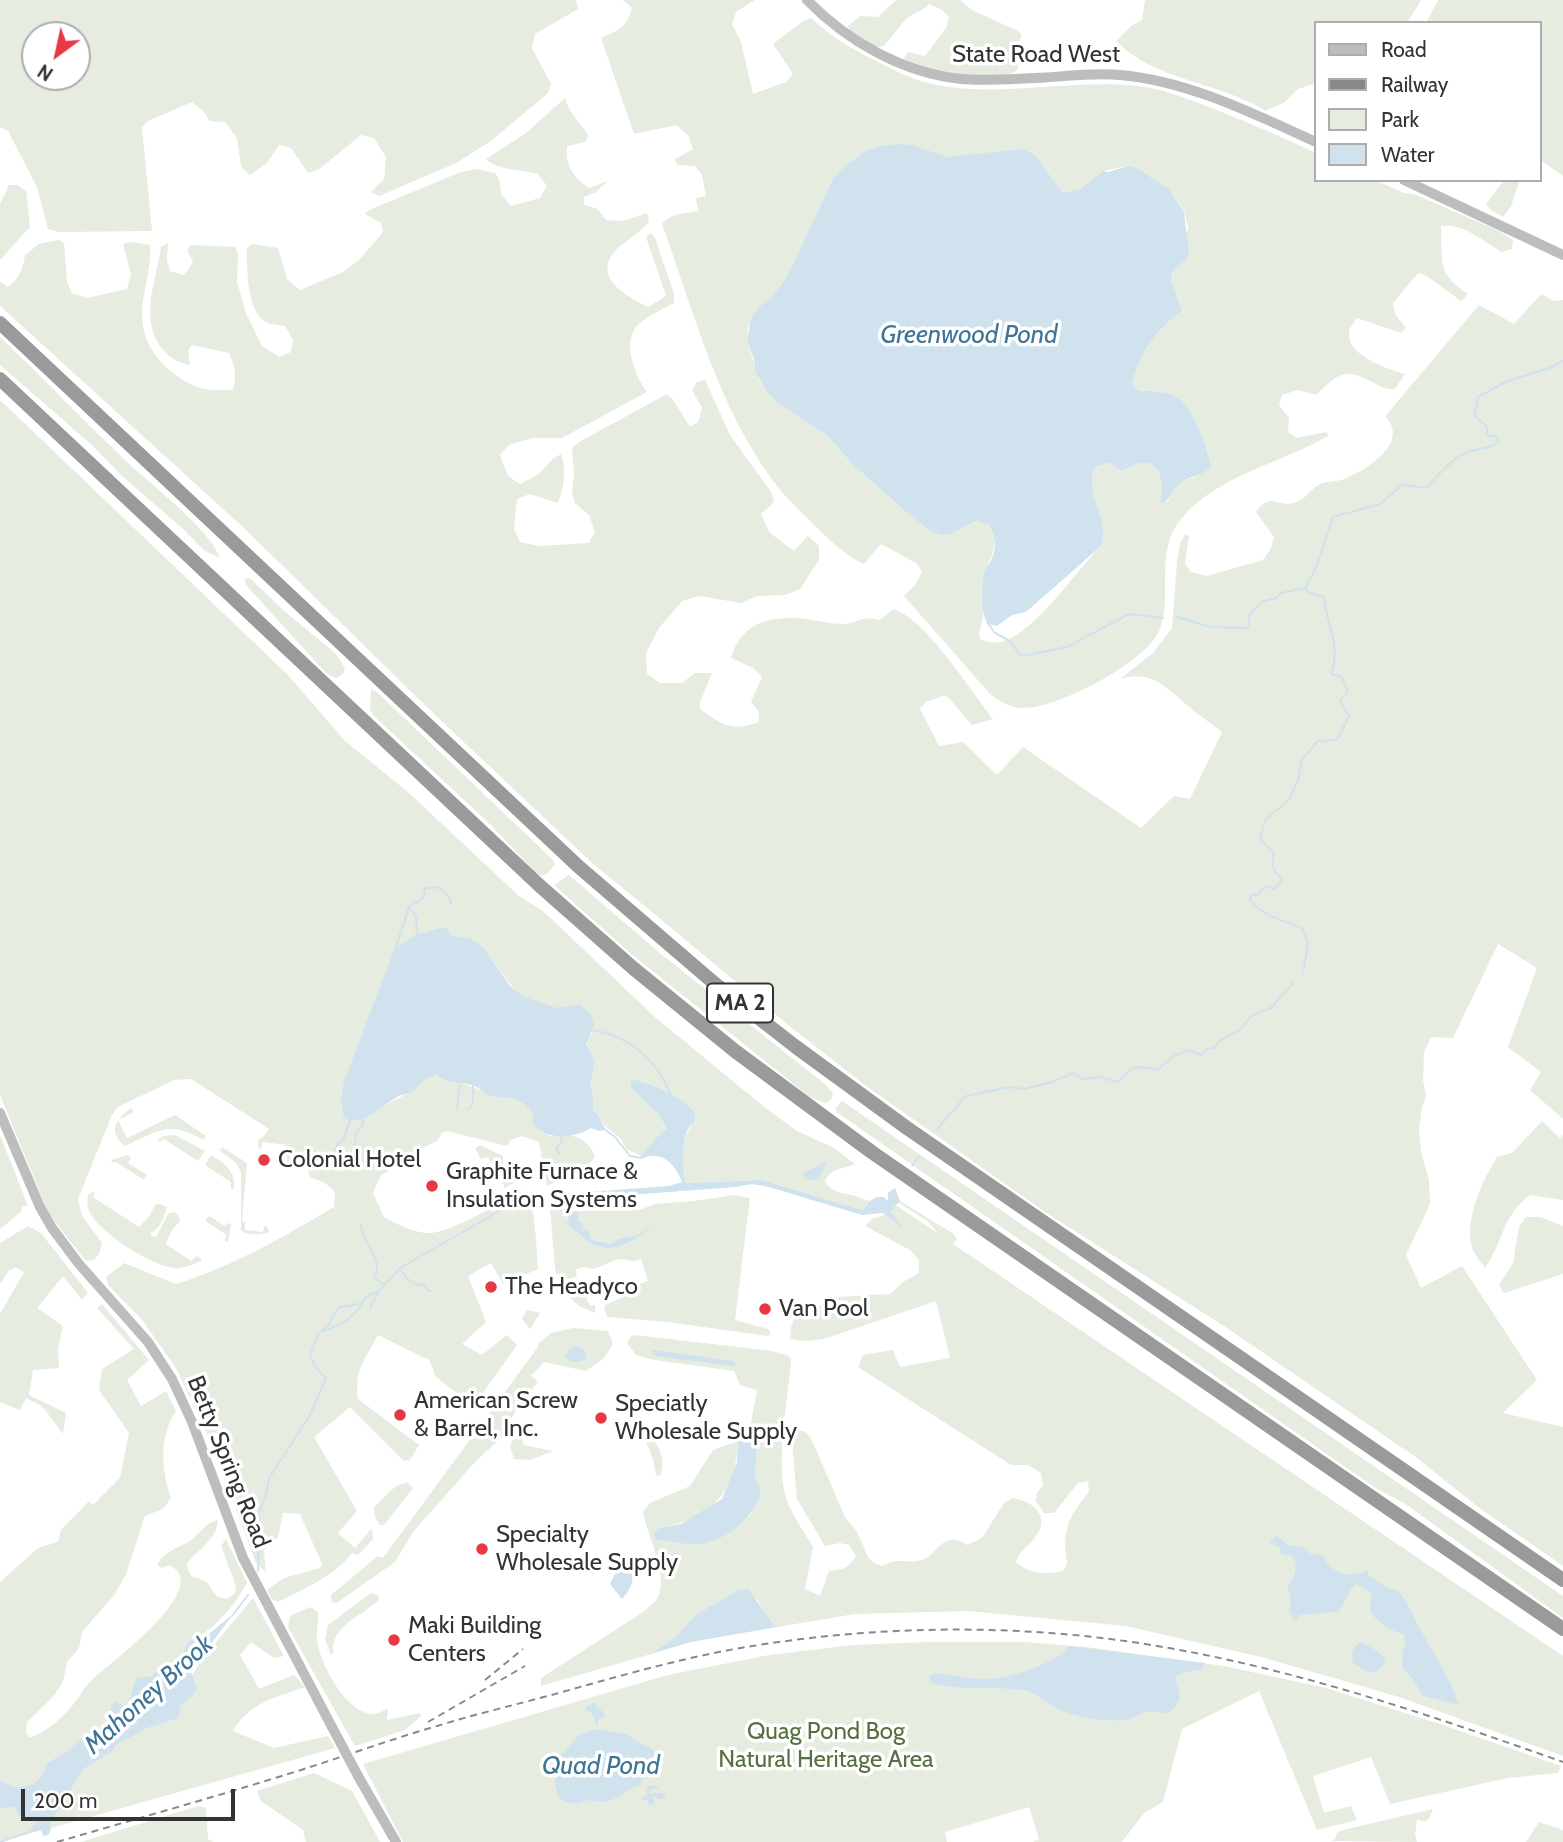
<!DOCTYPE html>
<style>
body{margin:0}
#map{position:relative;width:1563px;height:1842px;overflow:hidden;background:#fff;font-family:Cabin,sans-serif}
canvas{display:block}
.legend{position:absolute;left:1314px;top:21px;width:228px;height:161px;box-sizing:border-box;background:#fff;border:2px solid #adadad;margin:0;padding:9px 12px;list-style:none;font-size:21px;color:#333}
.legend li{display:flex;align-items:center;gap:14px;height:35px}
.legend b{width:35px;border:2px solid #adadad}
.north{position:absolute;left:21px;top:21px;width:70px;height:70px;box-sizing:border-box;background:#fff;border:2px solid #adadad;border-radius:50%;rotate:213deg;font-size:19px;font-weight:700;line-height:28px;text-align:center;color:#333}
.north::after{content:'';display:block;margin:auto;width:24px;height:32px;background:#e63946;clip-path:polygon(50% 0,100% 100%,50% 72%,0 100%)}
.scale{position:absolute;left:21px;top:1789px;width:214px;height:32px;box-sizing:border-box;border:4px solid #333;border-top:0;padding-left:9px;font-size:21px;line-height:24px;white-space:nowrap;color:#333;-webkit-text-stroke:5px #fff;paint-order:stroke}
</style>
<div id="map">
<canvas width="1563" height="1842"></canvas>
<ul class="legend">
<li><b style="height:9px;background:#bdbdbd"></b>Road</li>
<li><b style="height:9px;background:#888"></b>Railway</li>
<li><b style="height:19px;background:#e6ecdf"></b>Park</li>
<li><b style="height:19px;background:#cfe2ee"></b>Water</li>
</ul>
<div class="north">N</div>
<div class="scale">200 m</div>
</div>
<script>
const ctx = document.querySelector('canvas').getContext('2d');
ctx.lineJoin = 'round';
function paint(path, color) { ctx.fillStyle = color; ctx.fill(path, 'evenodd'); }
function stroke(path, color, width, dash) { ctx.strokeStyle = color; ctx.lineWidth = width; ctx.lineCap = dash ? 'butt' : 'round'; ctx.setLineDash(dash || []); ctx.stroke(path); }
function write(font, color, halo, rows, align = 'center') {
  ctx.font = font + ' Cabin,sans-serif'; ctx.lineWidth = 7; ctx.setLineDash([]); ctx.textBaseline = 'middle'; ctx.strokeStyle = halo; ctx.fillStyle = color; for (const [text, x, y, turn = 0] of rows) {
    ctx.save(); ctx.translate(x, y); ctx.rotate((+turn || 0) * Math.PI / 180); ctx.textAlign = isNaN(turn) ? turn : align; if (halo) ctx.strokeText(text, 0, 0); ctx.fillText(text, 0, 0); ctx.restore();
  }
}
const green = new Path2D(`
 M0 0H576L578 9 535 34 532 48 551 84 548 93 491 141 456 163 379 196 371 192 384 179 386 157 374 138 361 135 318 170 308 173 291 148 279 145 267 163 250 175 241 167 237 138 225 122 210 121 203 111 192 102 148 121 142 127 152 231 58 232 48 229 37 187 8 131 0 127ZM35 35H77V77H35Z
 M623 0H755L736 12 732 24 741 42 753 94 786 82 793 74 773 44 803 21 811 18C829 35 850 48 872 59 888 67 904 76 921 81 990 101 1067 78 1138 86 1165 89 1193 101 1219 111 1252 124 1284 138 1316 153V180H1375L1404 193 1414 194 1499 231 1513 240 1512 249 1502 252C1484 241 1463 223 1441 226 1443 261 1435 272 1468 294L1461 301 1427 276 1418 273 1393 303 1395 314 1406 328 1401 333 1357 318C1354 322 1349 328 1349 333 1347 356 1388 369 1405 374L1395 389C1386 390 1382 387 1374 383 1344 367 1339 373 1316 395L1298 390 1282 395 1279 405 1289 418 1288 432 1296 438 1327 432 1328 436C1280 464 1217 475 1181 519 1153 552 1174 598 1159 631 1145 663 1058 708 1024 708 1010 708 1001 702 990 694L904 596 915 585 922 572 916 563 881 544 864 564C845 556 829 539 814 525 799 510 783 495 771 478 717 404 693 309 662 224 670 214 685 213 698 211L696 198 706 196 702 175 695 166 677 165 675 159 693 149 689 137 677 125 634 134 601 38C620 30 626 28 632 8ZM897 144 947 157 1035 155 1063 193 1081 190 1103 171 1127 166 1169 189 1184 211 1188 227 1186 238 1189 253 1186 260 1173 271 1171 279 1182 311C1154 333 1141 350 1132 384L1139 391C1185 388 1195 417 1208 454L1198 476 1180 482 1168 501H1160C1163 489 1163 462 1144 463 1138 463 1128 468 1122 471L1110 463 1096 466C1082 494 1109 519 1100 547 1075 573 1039 626 1007 640 997 644 989 643 980 639 978 629 982 626 983 617 985 607 982 594 983 583 985 562 1003 547 989 525L976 521 951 534 903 509 853 465 829 437 778 403 760 381 747 341 748 327 760 306 774 295 790 271 833 178 847 165 865 151 879 146Z
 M896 0H960L972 10 1018 31 1022 34 1016 50 1019 63 1017 71C987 85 936 72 906 61L904 58 908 52 925 56 946 28 949 17 942 10 929 4C922 12 913 12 905 20 897 29 891 39 882 47H875L849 30 848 26 860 16 878 17Z
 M1145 0H1421L1407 23H1316V83L1298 89 1285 102 1265 111C1256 104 1245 101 1235 96 1195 80 1147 73 1116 41L1131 26 1142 20Z
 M1438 0H1563V176L1540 160V23H1426Z
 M565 98 569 109 588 135 586 142 567 146C565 165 573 177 589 188L608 181 596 192 584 197V205L598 209 606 220 623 221 647 213 649 222C640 232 629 239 619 247 589 275 624 295 648 307L666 296 646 237 651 233 655 238 674 294V303C663 309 650 315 640 323 620 339 635 376 647 392L562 438H533L509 445 500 455 508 476 520 484 539 474 553 459 561 454C567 470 564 487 558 503L530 494 517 499 514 529 520 542 539 546 589 543 595 532 589 515 575 503 572 494 574 473 572 448 579 442 667 394 673 400 690 427 698 422 702 408 692 390 697 382 705 380 730 435 771 492 774 502 761 514 770 533 794 551 808 536 819 546V560L800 589 785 595 757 596 741 603 699 596 682 601 659 628 646 653 647 674 660 683H682L695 673H712L700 702V709C722 725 732 732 759 722V712L751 702 762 677 753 668 731 658C740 627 763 617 794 618 810 618 826 624 843 624 859 623 862 615 880 620L893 609C926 619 970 690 993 719L972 725C962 715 956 704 945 695L926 702 920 709 939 746 963 742 997 775 1023 747 1141 828 1174 796 1190 799 1222 732C1211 723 1198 715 1187 705 1166 687 1151 669 1120 679L1153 653 1172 628 1177 562 1180 544 1185 534 1189 536 1185 563 1191 572 1207 576 1263 560 1271 548 1274 537 1256 512C1270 491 1277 507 1294 503 1306 500 1310 489 1320 484 1328 481 1338 482 1347 478 1369 468 1409 443 1386 417L1387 414 1479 305 1514 324 1541 294 1554 301 1563 300V1119L1530 1090 1541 1072 1508 1047 1537 968 1498 944 1453 1038 1431 1037 1424 1052 1423 1080 1426 1096 1422 1107 1419 1130 1421 1152 1429 1180 1430 1204 1406 1255 1421 1288 1462 1266 1537 1380 1503 1413 1563 1427V1566L1478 1507 1417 1458 1224 1326 1045 1212 866 1086 792 1028 590 861 432 712 245 529 0 306V282L8 287C19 279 23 269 25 255L39 244 59 240 64 243 67 282 72 293 87 298 127 289 131 274 123 244 130 242 150 245C152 272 139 299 143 326 147 353 171 376 195 386 206 391 221 390 233 390 237 376 235 366 229 353L192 345 188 350 190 365C182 364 172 359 166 353 137 324 156 282 161 247L168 243 167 260 170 271 184 275 193 262 187 250 191 245 235 247 238 253 237 282 246 313 262 346 279 357 291 352 293 340 285 326C280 325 273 325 268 323 246 314 247 268 247 248L252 244 278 248 287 279 300 290 343 272 359 260 383 232 381 223 365 214 369 210 461 172 477 169 495 173 499 179 501 194 511 206 540 198 547 186 538 174C522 169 498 171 486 159L526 133Z
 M1504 180H1520L1511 206 1503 217 1492 211 1486 204Z
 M9 185H17L26 191 30 227 0 260V204Z
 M0 337C43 378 84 421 127 462 150 484 211 530 220 558L205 551 181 527 122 476 93 446 0 365Z
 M0 400 288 675 345 741 408 792 519 896 543 911 656 1018 768 1110 797 1131 834 1148 855 1164C844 1169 832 1167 825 1181 833 1194 840 1192 852 1195 858 1196 864 1200 870 1201L862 1210 762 1180 686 1183C682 1167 681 1137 692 1125L667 1092 642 1081 630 1087 660 1116 666 1130 641 1156 626 1149 621 1139 604 1125 598 1114 593 1111V1094L590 1086 595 1061C590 1051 581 1042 592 1033L591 1013 579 1004C572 1006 564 1008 557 1008 497 1005 504 940 451 935L446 928 417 934 376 1110C387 1103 399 1099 410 1092 418 1088 421 1078 431 1075 438 1073 478 1089 487 1093 498 1098 513 1093 523 1102 534 1110 542 1125 550 1136 570 1133 588 1136 595 1157L585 1169 547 1186 539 1142 522 1136 511 1140 507 1146 447 1131 442 1133 437 1141 407 1156 402 1164 381 1175 373 1193 384 1217C396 1224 411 1231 425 1233 446 1236 499 1204 518 1191 522 1192 525 1191 528 1196 535 1206 537 1255 538 1269L503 1284 491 1263 468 1276 486 1322 462 1344 482 1355 507 1335 517 1345 480 1397 468 1390 462 1397 436 1377 429 1360 378 1335C365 1359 354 1371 358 1399L419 1445 410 1460 404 1461 350 1407 314 1437 357 1511 338 1533 355 1548 372 1528 373 1539 358 1555 352 1553C336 1575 301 1591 277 1602L271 1598 267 1590 284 1578 320 1568 322 1564 300 1514 283 1513 278 1537 264 1550 266 1572 256 1563 208 1436 176 1368 143 1321 108 1285 106 1277 124 1263 176 1284C231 1267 284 1237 334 1207L335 1192 325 1183 310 1177 306 1166 287 1163V1145L262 1142 261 1149 258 1147V1140L264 1136 269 1129 191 1079 174 1080 118 1107 112 1115 78 1199 82 1216 102 1243C101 1252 96 1264 85 1260L49 1214 0 1095Z
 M250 578 282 609 335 653 345 668 343 674 336 678 327 674 246 585 245 579Z
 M371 689 377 692 553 860 555 864 549 872 542 876 536 873 492 826 374 716 370 710Z
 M569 875 661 954 826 1085 833 1094 831 1099 826 1103 810 1097 629 952 554 885Z
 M842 1101 1563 1596V1618L1407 1505 1374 1487 838 1113 835 1109Z
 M131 1108 134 1112 118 1120 127 1138 175 1115 206 1136 203 1140C169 1119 157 1132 125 1146 107 1132 116 1119 131 1108Z
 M1542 1121 1560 1138 1563 1135V1200L1530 1195C1501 1217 1504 1241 1485 1268 1480 1261 1472 1252 1471 1243 1466 1217 1483 1179 1497 1157L1512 1153Z
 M0 1135 28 1206H22L21 1212 0 1229Z
 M175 1135 205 1151 198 1161 164 1139 160 1142 157 1140 164 1136Z
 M480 1145 503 1156V1165L515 1182 505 1188 488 1157 481 1159 475 1148Z
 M222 1147 247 1163 242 1221 245 1222V1230L263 1232 264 1226H267L269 1232C260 1235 248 1236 241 1230V1172L236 1163 220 1151Z
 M127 1155 131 1158 128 1163 147 1175 144 1180 116 1162 111 1163 112 1160Z
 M211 1155C225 1164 236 1171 234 1189H231V1182L205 1165Z
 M93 1192 95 1194 93 1197 139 1227 149 1217 155 1205 159 1204 167 1207C165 1216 160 1229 151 1233V1236L156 1237 168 1214 174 1212 179 1216 180 1221 172 1230 166 1244 191 1261 197 1256 201 1258V1261C192 1265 183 1269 174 1268 152 1266 98 1232 89 1211 87 1205 87 1201 88 1195Z
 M734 1195 750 1198 735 1320 768 1329 771 1333 768 1336 667 1322 608 1317 604 1310 605 1305 634 1292 632 1286 648 1281 641 1259 634 1261 618 1259 594 1269 583 1267 575 1270 577 1276 559 1283 555 1269 550 1207 576 1211 639 1210 655 1204 694 1201Z
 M900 1201 954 1234 957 1239 953 1244 1563 1656V1756L1399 1697 1358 1685 1261 1657 1126 1626 968 1611 855 1614 777 1627 767 1618 757 1599 738 1590 695 1615 677 1636 651 1654 541 1686V1678L643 1612C648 1608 655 1603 658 1597 669 1576 647 1535 643 1512L650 1503 690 1486 713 1450 738 1441C736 1494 710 1519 659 1528L657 1540 721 1537 750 1516 760 1494 755 1476 757 1448 749 1434 757 1390 740 1385 734 1371 654 1360 636 1355 627 1343 630 1337 635 1335 772 1351 789 1356 791 1360C788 1400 777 1450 784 1490 788 1510 803 1530 813 1547L805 1589 820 1596 829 1571C842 1570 849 1568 856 1556L849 1545 840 1543 825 1546 797 1499 792 1442 797 1431H804L811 1438 845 1517 857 1532 868 1557 874 1563 882 1566C899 1556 909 1565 924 1559 934 1555 940 1541 951 1540 957 1539 963 1542 967 1545L982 1538 1004 1503 1013 1498C1036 1502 1052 1519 1033 1540 1026 1548 1019 1552 1016 1562 1028 1574 1048 1576 1064 1570L1067 1563C1062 1530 1068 1517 1089 1492L1088 1481 1078 1483 1054 1513H1044L1036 1501 1037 1493 1043 1485 1041 1473 1028 1465H1011L858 1367 863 1355 893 1350 900 1367 950 1358 936 1301 824 1339 806 1341 790 1339 791 1327 795 1317 838 1297 890 1294 903 1282 919 1273V1260L910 1250 865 1226 872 1219 887 1214 893 1221 889 1211 894 1204 939 1234 927 1221 898 1202Z
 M209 1216 225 1226 228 1223 231 1224 228 1242 224 1240 227 1235 205 1221Z
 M1526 1217H1540L1563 1226V1274L1504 1293 1499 1285 1513 1263 1519 1227Z
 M28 1226 41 1233 88 1293 82 1300 63 1276 37 1308 63 1326 58 1349 59 1368 33 1370 29 1395 66 1413 63 1434 43 1407 26 1398 20 1410 0 1402V1314L24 1272 15 1267 12 1270 10 1269 0 1284V1243Z
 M577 1283H580L590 1306 595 1305V1313L579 1306 565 1293 567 1288Z
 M102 1304 149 1360 127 1380 141 1406 166 1391 176 1411C159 1436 161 1470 171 1498L163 1509 145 1516 126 1574 115 1594 82 1632 79 1648 67 1662 63 1682 53 1697 27 1722 26 1733 30 1738C50 1730 66 1715 79 1697 83 1691 86 1685 92 1680 107 1665 216 1587 169 1565L162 1568 157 1565C164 1551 178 1548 190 1541 199 1534 206 1522 218 1520 217 1539 199 1549 187 1563 189 1581 195 1575 206 1582 210 1585 214 1593 217 1597L227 1599 235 1593 236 1586 221 1546 226 1539 247 1583C236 1603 213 1633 190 1640L184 1650 185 1662 181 1665 193 1674 201 1660 253 1598 284 1656 274 1658 251 1642 240 1655 259 1689 294 1675 305 1687C275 1698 250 1702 233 1731L274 1748 328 1736 335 1748 51 1828 49 1834 44 1836 41 1830 0 1842V1582L38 1548 58 1542 61 1530 89 1501 93 1505 120 1478 129 1433 99 1390 102 1369 134 1349 97 1308Z
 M527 1310 540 1313 530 1329 522 1319Z
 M573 1328 608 1331 613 1344 604 1358 586 1371 544 1362 531 1376 538 1382 521 1402 499 1440 476 1461 413 1532 395 1562 341 1600 336 1603 331 1602V1595L378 1556 383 1558 538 1347V1344L551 1333Z
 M633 1426C653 1432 669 1456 660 1476L656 1475 653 1459 646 1442 631 1435Z
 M522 1430 523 1445 553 1451 530 1460 514 1459 510 1446 517 1433Z
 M407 1482 413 1488 384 1525H380L375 1517 374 1507 396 1486Z
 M371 1593 378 1595 379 1600C362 1616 330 1626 333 1653L331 1655 325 1640 328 1625Z
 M310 1607 318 1612C319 1621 316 1630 317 1639 319 1663 346 1713 373 1714 378 1714 383 1711 388 1708L387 1720 420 1713 421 1716 405 1730 355 1746 288 1627 290 1616Z
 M927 1642H1024L1086 1647 1224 1666 1326 1688 1443 1725 1561 1766 1558 1773 1508 1778 1390 1804 1371 1757 1313 1776 1324 1813 1351 1806 1357 1820 1317 1830 1259 1691 1182 1729 1163 1802 1144 1813 1122 1842H1032L1039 1839 1029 1807 945 1832 947 1842H403L363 1764 668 1675 769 1655 853 1645Z
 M314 1773 352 1791 380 1842H306L303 1830 261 1801 257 1791Z
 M198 1806 206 1808 208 1839 214 1842H81Z
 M1433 1809 1429 1819 1425 1822 1417 1819 1415 1835 1417 1842 1333 1841 1339 1831Z
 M1539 1822 1563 1830V1842H1526Z`);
const water = new Path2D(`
 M897 144 912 145 947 157 1022 149 1035 155 1063 193 1081 189 1103 171 1108 172 1127 166 1136 168 1169 189 1184 212 1189 253 1186 260 1173 271 1171 279 1182 311C1154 333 1141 350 1132 384L1139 391C1150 391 1161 391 1172 395 1193 403 1207 447 1211 467 1202 475 1193 476 1183 481 1175 486 1172 498 1163 503L1160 501C1163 489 1163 462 1144 463 1137 463 1128 468 1122 471L1110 463 1096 466C1081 494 1113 521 1100 547L1026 612 1012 615 997 626 987 624C981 609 981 589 984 573 986 567 990 564 992 558 997 547 995 534 989 525L976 521 951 534 942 535 932 532 903 509 853 465 829 437 778 403 768 393 756 373 754 359 747 341 751 318 760 306 774 295 790 271 833 178 847 165 865 151 879 146Z
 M446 927 451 935 471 939 483 947 510 986 524 997 557 1008 579 1004 591 1013 594 1025 586 1044 595 1061 590 1086 593 1094V1111L598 1114 605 1129 600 1131 591 1128C573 1139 545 1141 532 1122L534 1114C514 1091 513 1102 489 1095 484 1093 480 1088 474 1086 461 1081 449 1085 437 1075 423 1076 421 1086 410 1093 406 1094 402 1095 399 1096 383 1104 362 1128 344 1118L341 1100 344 1082 394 950 417 934Z
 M635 1080C649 1082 692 1101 695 1115 696 1122 691 1124 688 1129 682 1141 682 1170 686 1183L762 1180 862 1210 870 1201 877 1197H884L888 1201V1193L895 1188 900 1201 890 1211 904 1229 883 1213 862 1215 769 1187 752 1184 736 1187 562 1200 558 1199 557 1195 559 1194 669 1186 682 1182C679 1172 668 1156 655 1156 649 1155 644 1159 638 1159 648 1149 656 1137 666 1129L660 1116 630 1087 631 1082Z
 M827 1161 819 1179 810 1180 802 1174Z
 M576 1211 579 1214 578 1220 583 1224 582 1230 589 1231 591 1240 611 1244 619 1239 638 1235 654 1224C634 1243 607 1259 583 1237 575 1229 569 1230 568 1217Z
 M576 1346 584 1349 587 1358C581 1363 571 1364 565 1357L570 1349Z
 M653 1350 733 1361 736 1364 733 1366 656 1356 652 1353Z
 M749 1434 757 1448 755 1476 761 1494C752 1520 725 1542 697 1544 684 1545 670 1540 657 1540L653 1534 659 1528 681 1524 722 1499 737 1462 738 1441Z
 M1276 1535 1288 1545 1302 1547 1309 1553 1323 1556C1334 1575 1348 1579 1368 1570V1574L1387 1588 1397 1590C1408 1601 1412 1614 1419 1627 1433 1653 1450 1677 1459 1705L1423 1696 1413 1679 1403 1669 1402 1652 1406 1644 1404 1634C1390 1631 1380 1624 1370 1612L1371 1592 1356 1584C1347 1592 1346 1603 1338 1612L1299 1615 1298 1620H1294L1289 1611C1292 1601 1292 1598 1287 1588 1294 1576 1300 1568 1292 1556L1281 1554 1279 1547 1270 1543Z
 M625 1565 632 1569C635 1580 630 1591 622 1599L610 1584 617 1570Z
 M748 1589C759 1601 764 1616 777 1627L691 1642 651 1654 677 1636 695 1615 738 1590Z
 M233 1614 206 1651 185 1667 192 1674 197 1689 192 1696 181 1705 178 1718 147 1728 116 1745 111 1752 83 1769 49 1825 51 1828 49 1834 44 1836 41 1830 23 1835 36 1824 35 1821 19 1816 15 1807 0 1808V1781L18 1788 34 1784 41 1777 48 1763 69 1750 88 1732 99 1731 106 1726 110 1710 115 1702 125 1706 128 1705 136 1678 153 1676C158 1668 163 1663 173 1664L175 1667 185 1662 184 1650 190 1640 209 1634Z
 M1361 1642 1374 1649 1385 1658C1385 1668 1378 1671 1370 1673L1353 1663C1351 1655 1353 1645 1361 1642Z
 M1069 1646 1205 1663 1202 1669 1182 1673 1175 1677 1180 1698C1167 1724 1162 1708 1145 1712 1138 1714 1133 1720 1125 1720 1103 1722 1070 1717 1051 1705 1042 1700 1033 1691 1023 1690 993 1686 960 1691 931 1683L929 1677 935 1673C953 1675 972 1680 990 1679 1011 1677 1057 1664 1069 1646Z
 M593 1703 605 1714 603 1718 598 1720 597 1728 592 1713 587 1711 585 1708Z
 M597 1729 626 1734 641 1744 650 1747 655 1753 650 1769 640 1785 633 1787 620 1797 604 1802 587 1800 578 1804 566 1802 559 1798 555 1783 559 1757 580 1734Z
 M655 1785 659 1788 652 1789 649 1793H666L662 1800 653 1796 655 1803 649 1806 647 1800H641L647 1795V1787Z`);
const stream = new Path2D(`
 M1177 617 1211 627 1248 628 1250 613 1264 601 1276 598 1281 593 1304 588
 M989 625 995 633 1008 640 1022 656 1067 647 1129 614 1163 618
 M427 888 439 887 449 897 451 904
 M417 936 416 916 409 907 413 902H418L424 896 425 887
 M395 950 409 907
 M1303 973 1308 943 1302 928C1284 921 1261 915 1250 900L1251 895H1258L1265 886 1274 889 1282 880 1272 866 1274 853 1260 839 1265 820 1289 800 1298 780 1302 759 1318 741 1337 740 1349 716 1340 701 1348 691 1341 676 1331 674C1342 643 1326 627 1324 597L1310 593 1305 588 1315 570 1333 517 1380 504 1402 485 1426 488C1437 477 1449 461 1463 454 1475 447 1488 451 1499 442L1497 436H1488L1486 425 1474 416 1478 397 1507 381 1550 368 1563 361
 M591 1030C628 1035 659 1061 671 1096
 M456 1110C460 1102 456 1094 461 1085
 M468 1110C475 1104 473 1094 473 1086
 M604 1129 615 1137 630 1156 641 1158
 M937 1129 966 1096 1009 1087 1024 1089 1052 1082 1074 1073 1082 1079 1100 1077 1118 1082C1133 1065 1135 1065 1157 1070L1174 1056 1189 1050 1202 1055 1207 1049 1214 1048 1221 1040 1240 1030 1251 1016 1271 1008 1293 983
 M560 1135 562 1141 557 1147V1151L560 1154
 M354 1156 356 1135 364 1121 361 1119
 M322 1163 330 1159 338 1144 344 1138 350 1120
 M912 1166 919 1156
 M361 1224C362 1244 385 1259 374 1278L384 1284
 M401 1270C406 1279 414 1286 425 1285L427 1290 431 1291
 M370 1307 378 1293
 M323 1329 328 1326 339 1307 360 1304 363 1302
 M258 1571 259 1513 266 1494 269 1478 309 1417 326 1378 316 1368 310 1355 319 1332C344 1324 354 1319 367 1296L379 1291 400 1268 513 1203 525 1200
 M232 1616 248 1595
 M0 1842 26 1833`);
const secondary = new Path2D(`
 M807 0C847 41 903 73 961 79 985 81 1010 79 1035 78 1063 77 1092 72 1120 75 1189 81 1254 114 1316 142
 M1404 180 1563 255
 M0 1113 40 1207 52 1228 79 1264 148 1342 172 1379 192 1422 243 1558 332 1727
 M358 1776 396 1842`);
const highway = new Path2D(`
 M0 323 579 867 714 983 796 1047 907 1128 1563 1580
 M0 379 540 886 633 968 735 1051 873 1153 1563 1629`);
const rail = new Path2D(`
 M485 1680 523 1649
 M428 1722 525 1666
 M57 1842C139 1818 222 1795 304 1769 348 1755 392 1739 437 1726 482 1712 528 1702 573 1689 623 1675 673 1661 724 1651 831 1631 942 1625 1050 1633 1228 1646 1396 1703 1563 1762`);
const secondaryBridge = new Path2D(`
 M332 1727 358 1776`);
const markers = [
 [264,1160,7,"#e63946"],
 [432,1186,7,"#e63946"],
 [491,1287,7,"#e63946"],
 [765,1309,7,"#e63946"],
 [400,1415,7,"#e63946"],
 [601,1418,7,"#e63946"],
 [482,1549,7,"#e63946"],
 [394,1640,7,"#e63946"]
];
const shields = [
 [740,1003,66]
];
const shieldNames = [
 ["MA 2",740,1003]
];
const streetNames = [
 ["State Road West",1036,55],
 ["Betty Spring Road",228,1462,68]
];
const poiNames = [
 ["Colonial Hotel",278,1160],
 ["Graphite Furnace &",446,1172],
 ["Insulation Systems",446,1200],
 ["The Headyco",505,1287],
 ["Van Pool",779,1309],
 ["American Screw",414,1401],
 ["& Barrel, Inc.",414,1429],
 ["Speciatly",615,1404],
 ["Wholesale Supply",615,1432],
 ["Specialty",496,1535],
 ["Wholesale Supply",496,1563],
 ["Maki Building",408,1626],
 ["Centers",408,1654]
];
const parkNames = [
 ["Quag Pond Bog",826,1732],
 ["Natural Heritage Area",826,1760]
];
const waterNames = [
 ["Greenwood Pond",969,335],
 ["Mahoney Brook",149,1695,-42],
 ["Quad Pond",601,1766]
];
paint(green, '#e6ecdf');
paint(water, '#cfe2ee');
stroke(stream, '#cfe2ee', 2);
stroke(secondary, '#bdbdbd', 10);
stroke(highway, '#9a9a9a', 14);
stroke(rail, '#888', 2, [7, 5]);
stroke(secondaryBridge, '#bdbdbd', 10);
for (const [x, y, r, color] of markers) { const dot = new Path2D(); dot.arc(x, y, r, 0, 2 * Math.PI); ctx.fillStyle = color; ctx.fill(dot); stroke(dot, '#fff', 2.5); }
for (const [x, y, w] of shields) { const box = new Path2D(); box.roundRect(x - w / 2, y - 19.5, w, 39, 5); ctx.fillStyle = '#fff'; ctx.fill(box); stroke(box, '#333', 2); }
write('bold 23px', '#333', null, shieldNames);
write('24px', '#333', '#fff', streetNames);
write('24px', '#333', '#fff', poiNames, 'left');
write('24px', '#56703f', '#fff', parkNames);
write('italic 26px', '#3f7597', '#fff', waterNames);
</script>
